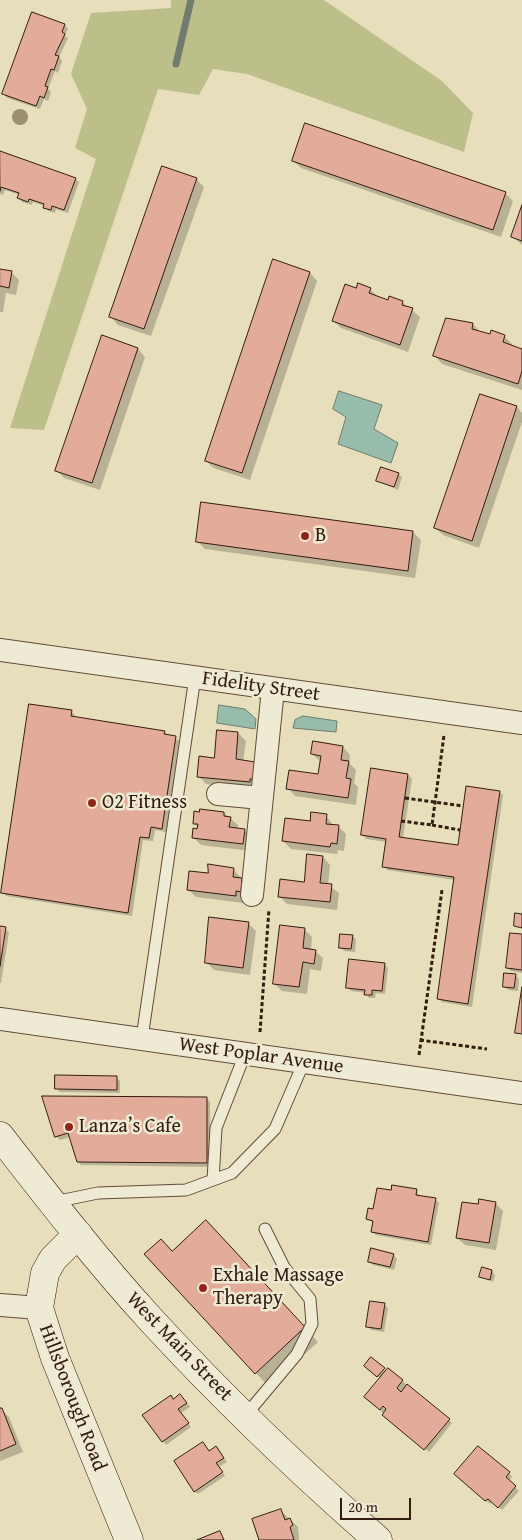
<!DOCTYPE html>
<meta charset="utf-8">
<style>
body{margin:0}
#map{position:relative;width:522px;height:1540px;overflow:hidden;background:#e7debb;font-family:"Gentium Book Plus",serif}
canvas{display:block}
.scale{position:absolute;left:340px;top:1498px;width:71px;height:22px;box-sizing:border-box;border:2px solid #331c10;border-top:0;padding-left:6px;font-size:15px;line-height:18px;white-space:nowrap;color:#331c10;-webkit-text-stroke:4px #efead3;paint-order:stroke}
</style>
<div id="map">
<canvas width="522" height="1540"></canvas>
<div class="scale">20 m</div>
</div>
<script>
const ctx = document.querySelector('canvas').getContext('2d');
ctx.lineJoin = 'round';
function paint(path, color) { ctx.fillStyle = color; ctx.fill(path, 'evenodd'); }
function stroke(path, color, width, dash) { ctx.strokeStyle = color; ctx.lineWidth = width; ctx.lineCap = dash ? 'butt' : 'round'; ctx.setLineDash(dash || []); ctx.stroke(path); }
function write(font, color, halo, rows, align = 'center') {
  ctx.font = font + ' "Gentium Book Plus",serif'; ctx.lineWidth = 5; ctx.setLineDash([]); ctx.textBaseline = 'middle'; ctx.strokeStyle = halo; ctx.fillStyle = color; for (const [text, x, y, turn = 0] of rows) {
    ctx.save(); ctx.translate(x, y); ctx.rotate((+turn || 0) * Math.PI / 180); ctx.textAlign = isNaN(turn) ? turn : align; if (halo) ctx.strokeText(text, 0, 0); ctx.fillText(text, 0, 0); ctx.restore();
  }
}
const green = new Path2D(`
 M171 0H324L442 81 473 113 464 152 247 74 213 69 199 95 158 89 44 430 10 428 96 159 75 148 87 109 71 74 91 13 171 8Z`);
const water = new Path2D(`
 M339 391 382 405 374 429 398 443 391 463 338 444 346 417 333 409Z
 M219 705 245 709 256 719 255 729 217 723Z
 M303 716 337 721 336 732 293 728 295 720Z`);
const shadow = new Path2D(`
 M64 25 68 28 65 36 68 38 59 57 62 61 58 73 55 71 48 89 51 92 48 101 44 99 40 109 7 98 4 94Z
 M0 152 75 179 79 182 68 213 56 209 55 213 48 211 45 206 33 202 32 205 22 202 19 198 20 195 5 190 3 195 0 194Z
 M293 161 505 193 513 201 501 237 301 168Z
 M196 179 204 187 151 336 118 325 111 317Z
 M522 209V245L513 237Z
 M274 261 310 273 317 281 250 480 214 468 206 461Z
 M0 270 11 272 19 280 16 295 6 293 3 312H0Z
 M357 289H370L378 297 389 301 402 302 420 317 408 352 341 328 334 321Z
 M473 324 481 333 504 336 512 344 511 346 522 350V390L442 364 435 356Z
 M103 337 138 349 145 357 100 490 64 478 57 470Z
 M481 395 517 407 522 413V422L479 548 443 535 435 528Z
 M398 474 402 477 398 490 378 480Z
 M202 503 413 532 421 540 415 578 205 549 197 541Z
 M71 711 75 715 74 718 164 732 179 741 166 832 155 830 153 841 143 840 132 916 6 896 2 892Z
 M238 733 246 741 243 762 261 787 257 790 206 784 198 776Z
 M343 747 350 755 349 763 356 770 354 783 358 787 356 805 295 796 288 788 319 775 321 762 312 754Z
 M372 770 408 775 412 779 403 838 459 846 500 792 503 795 472 1007 442 1002 438 998 455 880 387 870 384 866 387 842 366 839 363 835Z
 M224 813 238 825 237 830 245 831 252 838 251 851 201 845 193 837 198 828 194 823Z
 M326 816 334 826 339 827 346 834 344 851 338 850 337 854 291 849 283 841Z
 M323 857 330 865 328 885 339 893 337 910 287 904 279 896 305 883Z
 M233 869 249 887 243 903 196 897 188 890 209 874Z
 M248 923 256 931 250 975 214 970 206 962Z
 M0 927 9 932 1 983H0Z
 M304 929 312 937 311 950 315 951 323 958 321 971 310 969 307 994 282 991 274 984Z
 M352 936 356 939 355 952 344 951 340 947Z
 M522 936V973L511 971 507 968Z
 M384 964 388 968 385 994 376 993 375 998H369L366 993 351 991 347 987Z
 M515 975 519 979 518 991 508 990 504 986Z
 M116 1078 120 1081V1093L60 1092 56 1088Z
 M44 1097 207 1098 210 1102V1167L81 1165 78 1162 70 1137 60 1140 56 1136Z
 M416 1190 420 1197 435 1199 439 1203 431 1245 376 1235 372 1232 374 1223 367 1219 392 1192Z
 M495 1203 503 1211 496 1250 465 1245 457 1238 479 1206Z
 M220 1236 318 1342 269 1387 256 1373 172 1253Z
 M393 1255 397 1259 394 1270 373 1265 369 1261Z
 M492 1271 495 1275 493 1282 481 1276Z
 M384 1304 388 1308 384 1332 371 1330 368 1326Z
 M371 1358 386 1372 388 1369 452 1423 429 1452 369 1401 381 1379 369 1369Z
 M171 1397 174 1400 184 1399 190 1407 181 1413 191 1427 166 1445 163 1441Z
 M1 1409 9 1417 23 1452 0 1461Z
 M203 1443 209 1452 216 1447 227 1462 219 1467 225 1476 198 1494 195 1491Z
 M509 1473 512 1477 509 1481 519 1491 502 1510 492 1501 490 1504 459 1478Z
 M280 1510 298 1527 299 1540H260Z`);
const stream = new Path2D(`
 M176 64 191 0`);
const building = new Path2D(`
 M32 12 65 24 62 32 65 34 55 55 59 56 54 70 51 69 45 86 48 87 44 98 40 96 36 106 2 94Z
 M305 123 506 192 493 230 292 161Z
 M0 151 76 178 64 210 52 206 51 210 43 208 44 204 29 199 28 202 17 198 19 193 1 187 0 191Z
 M162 166 197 178 144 329 109 317Z
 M522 205V241L511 237Z
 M273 259 310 272 242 473 205 461Z
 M0 269 12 271 9 288 0 286Z
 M358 283 371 288 369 293 388 300 389 296 403 301 402 305 413 308 400 345 332 321 345 284 356 288Z
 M446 318 473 323 472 329 490 334 491 330 505 335 503 342 522 349V371L518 384 433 356Z
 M102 335 138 348 92 483 55 471Z
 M480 394 517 406 472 541 434 528Z
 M381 467 399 473 394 487 376 481Z
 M201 502 413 531 408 571 196 542Z
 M29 704 72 710 71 716 165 731 164 734 176 736 162 829 151 827 149 838 140 837 128 913 1 893Z
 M217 730 238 732 236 759 255 762 253 779H250V782L197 777 199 756 214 758Z
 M313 741 343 746 341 760 349 761 346 778 351 779 348 798 286 789 289 770 318 774 321 756 311 754Z
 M371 768 408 774 399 837 458 845 466 786 500 791 468 1004 437 999 454 877 382 867 386 839 361 835Z
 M200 809 224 812V816L231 817 229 827 245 829 243 844 192 838 193 828 197 829 198 824H193L194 811 199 812Z
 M311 812 327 814 326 824 339 825 337 844 331 843 330 847 282 841 285 818 310 821Z
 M307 854 323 856 320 883 332 884 330 902 278 897 280 879 304 882Z
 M208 864 234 868 233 877 242 878 241 892 236 891V896L187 890 189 871 208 873Z
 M515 913 522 914V928L514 926Z
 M209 917 249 922 243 968 205 963Z
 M280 925 305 928 303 948 316 950 314 964 303 962 299 987 273 984Z
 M0 926 6 927 0 966Z
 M510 933 522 934V970L506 968Z
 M340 934 353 935 351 949 339 948Z
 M349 959 385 963 382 991 372 990V995H364L365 990 346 988Z
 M504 973 516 974 514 988 503 987Z
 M522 987V1034L515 1033Z
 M55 1075 117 1076V1090L55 1089Z
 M42 1096 207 1097V1163L77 1162 68 1133 55 1137Z
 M392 1185 417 1189 416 1195 436 1198 428 1242 371 1232 373 1221 366 1219 368 1208 373 1209 377 1188 391 1190Z
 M479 1199 496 1202 489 1243 456 1238 462 1202 478 1204Z
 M206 1220 305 1327 255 1374 144 1254 161 1239 172 1251Z
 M371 1248 394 1254 390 1267 368 1262Z
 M482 1267 492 1270 490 1280 479 1277Z
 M370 1301 385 1303 381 1329 366 1327Z
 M371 1357 385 1368 377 1377 364 1366Z
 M388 1368 403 1380 397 1388 401 1392 407 1384 450 1419 424 1450 382 1415 386 1409 383 1406 380 1410 364 1397Z
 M180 1394 187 1403 178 1409 189 1423 162 1442 142 1415 171 1395 173 1399Z
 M0 1408H2L16 1444 0 1451Z
 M203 1442 209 1451 216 1446 224 1458 216 1463 223 1472 194 1492 174 1461Z
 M478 1446 510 1472 506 1477 516 1486 498 1508 488 1499 485 1501 454 1474Z
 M281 1509 285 1520 290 1518 293 1525 290 1527 294 1540H259L252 1519Z
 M220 1531 224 1540H197Z`);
const path = new Path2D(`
 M405 798 463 806
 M401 821 432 825 444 735
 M432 825 460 830
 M260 1032 269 909
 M420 1040 487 1049
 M419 1055 442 890`);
const lane = new Path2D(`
 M142 1038 195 677
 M213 1180 216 1128 245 1054
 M54 1202 98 1193 186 1190 232 1173 275 1129 304 1062
 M245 1416 297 1354 312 1324 310 1299 284 1267 265 1229`);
const street = new Path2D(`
 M0 650 522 723
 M218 794 261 798
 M252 895 273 689
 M0 1019 522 1093
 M0 1305 39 1308`);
const secondary = new Path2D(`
 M0 1136C49 1199 98 1262 152 1321 223 1398 299 1471 378 1540
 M78 1234 53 1259 45 1273 39 1308 55 1358 129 1540`);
const trees = [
 [20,117]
];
const markers = [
 [305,536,5,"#8f2418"],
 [92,803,5,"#8f2418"],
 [69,1127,5,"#8f2418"],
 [203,1288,5,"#8f2418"]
];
const poiNames = [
 ["B",315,536],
 ["O2 Fitness",102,803],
 ["Lanza’s Cafe",79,1127],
 ["Exhale Massage",213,1276],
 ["Therapy",213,1299]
];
const streetNames = [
 ["Fidelity Street",261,687,8],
 ["West Poplar Avenue",261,1056,8],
 ["West Main Street",179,1347,46],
 ["Hillsborough Road",72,1398,69]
];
paint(green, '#bdbf8b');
paint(water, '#97bcac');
stroke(water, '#6f7c6e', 1);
paint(shadow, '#0003');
stroke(stream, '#6f7c6e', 7);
paint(building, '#e3ab9a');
stroke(building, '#331c10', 1);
stroke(lane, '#604c3b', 13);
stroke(street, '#604c3b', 24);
stroke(secondary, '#331c10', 29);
stroke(path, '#331c10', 3, [4, 2.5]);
stroke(lane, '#efead3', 11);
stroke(street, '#efead3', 22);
stroke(secondary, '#efead3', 28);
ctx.fillStyle = '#9b8e71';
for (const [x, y] of trees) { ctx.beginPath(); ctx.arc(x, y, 8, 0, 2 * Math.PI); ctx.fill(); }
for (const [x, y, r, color] of markers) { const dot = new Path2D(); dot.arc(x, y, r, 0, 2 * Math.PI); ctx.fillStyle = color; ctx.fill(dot); stroke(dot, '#efead3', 2); }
write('20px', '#331c10', '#efead3', poiNames, 'left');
write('20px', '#331c10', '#efead3', streetNames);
</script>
